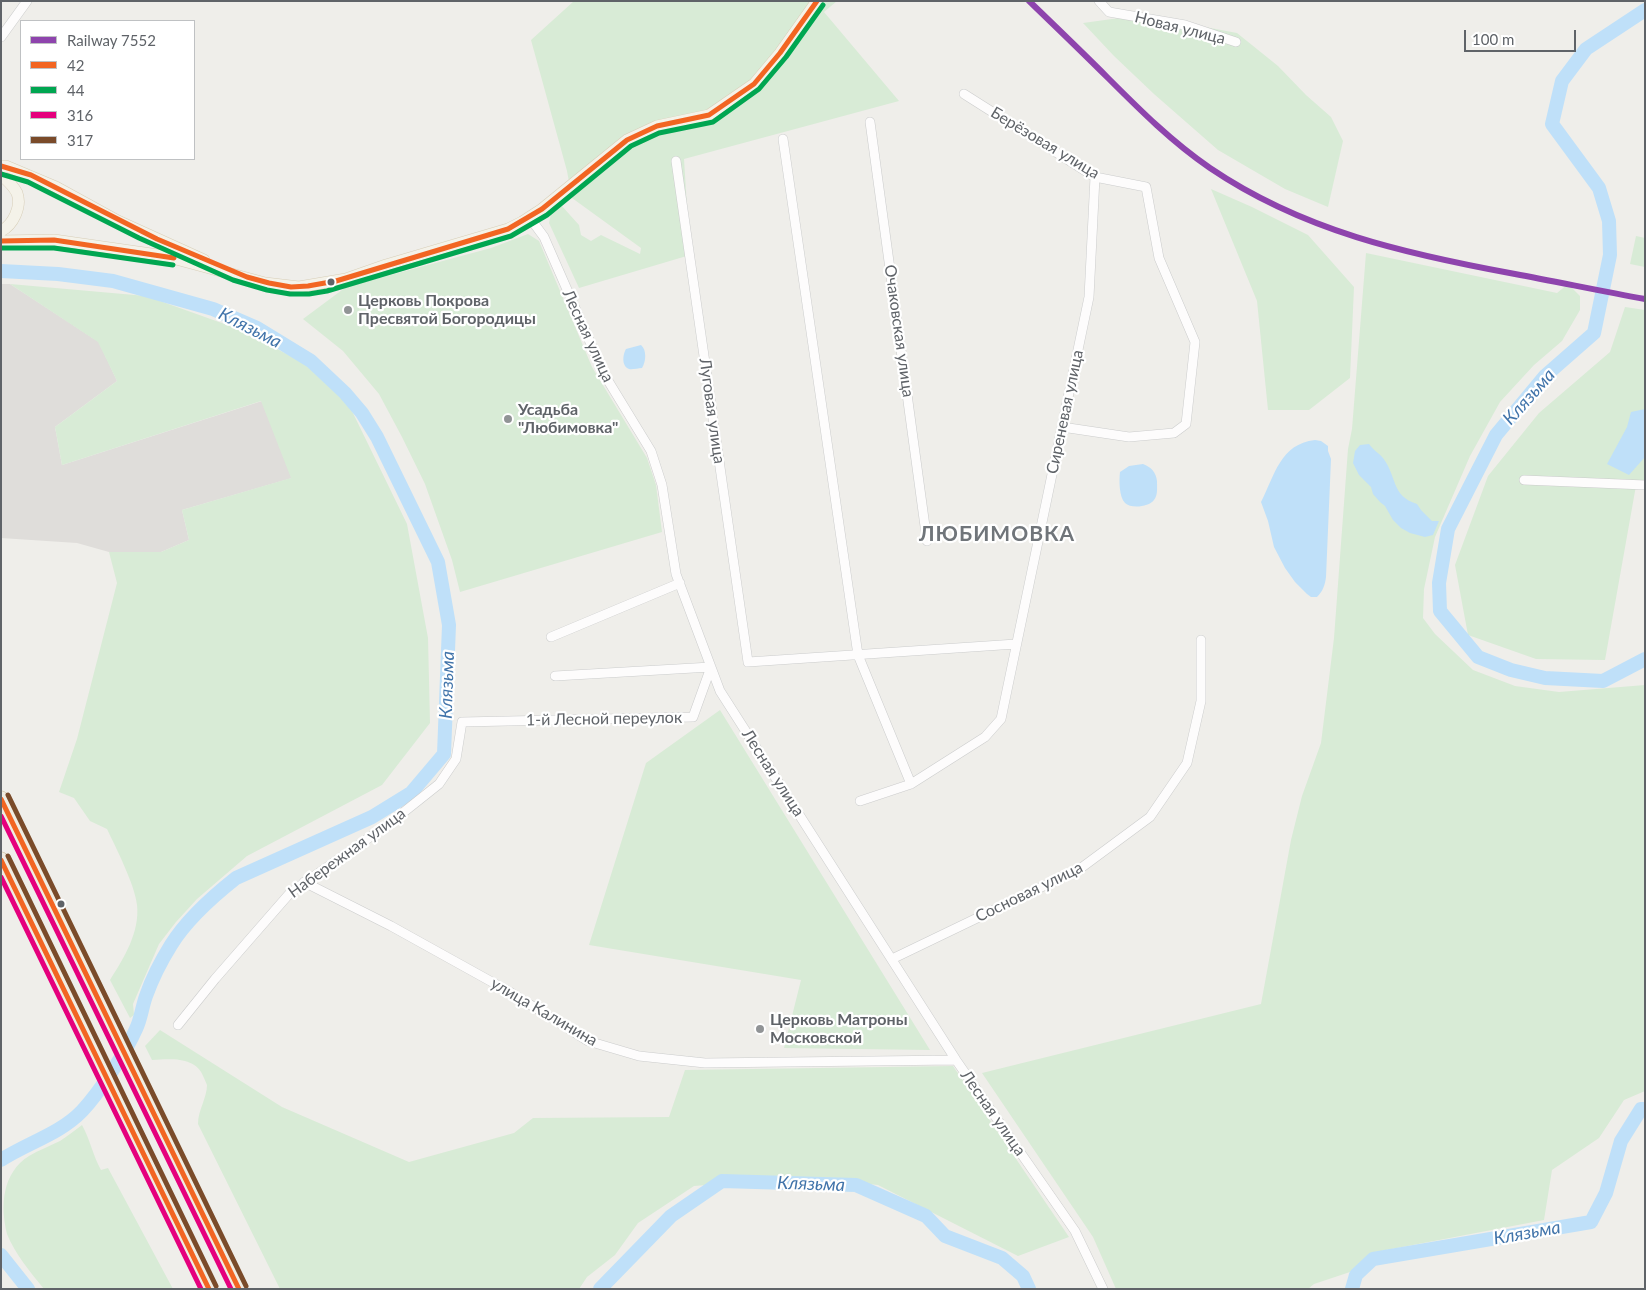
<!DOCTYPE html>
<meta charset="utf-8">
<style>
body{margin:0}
#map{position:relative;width:1646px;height:1290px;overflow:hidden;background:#efeeea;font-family:Lato,sans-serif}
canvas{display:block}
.frame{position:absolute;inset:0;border:2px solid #5f6368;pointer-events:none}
.legend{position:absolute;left:20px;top:20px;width:175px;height:140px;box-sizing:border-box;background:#fff;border:1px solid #bfc1c3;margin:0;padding:6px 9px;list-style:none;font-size:15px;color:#5f6368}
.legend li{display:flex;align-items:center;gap:10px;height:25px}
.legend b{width:25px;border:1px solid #bfc1c3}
.scale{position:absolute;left:1464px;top:30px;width:112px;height:22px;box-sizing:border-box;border:2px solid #5f6368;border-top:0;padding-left:6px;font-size:15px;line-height:18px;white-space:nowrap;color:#5f6368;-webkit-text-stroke:4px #fff;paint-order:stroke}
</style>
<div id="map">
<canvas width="1646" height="1290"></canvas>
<div class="frame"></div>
<ul class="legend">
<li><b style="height:6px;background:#8e44ad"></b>Railway 7552</li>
<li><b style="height:6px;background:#f26522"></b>42</li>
<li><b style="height:6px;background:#00a651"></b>44</li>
<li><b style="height:6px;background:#e5007d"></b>316</li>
<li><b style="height:6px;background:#7a4b2a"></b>317</li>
</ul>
<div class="scale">100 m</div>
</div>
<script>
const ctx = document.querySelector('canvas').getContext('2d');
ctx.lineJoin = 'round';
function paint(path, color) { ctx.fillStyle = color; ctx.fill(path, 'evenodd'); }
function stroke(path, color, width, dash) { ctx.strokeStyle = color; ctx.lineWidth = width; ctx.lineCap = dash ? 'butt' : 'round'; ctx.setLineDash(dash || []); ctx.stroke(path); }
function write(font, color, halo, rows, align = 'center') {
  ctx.font = font + ' Lato,sans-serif'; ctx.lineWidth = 4.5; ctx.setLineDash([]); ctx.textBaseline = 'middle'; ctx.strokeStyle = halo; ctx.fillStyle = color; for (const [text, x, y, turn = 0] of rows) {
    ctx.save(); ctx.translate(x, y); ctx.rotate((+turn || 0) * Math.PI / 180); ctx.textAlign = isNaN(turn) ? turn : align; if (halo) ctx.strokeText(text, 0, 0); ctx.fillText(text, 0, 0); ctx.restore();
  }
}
const industrial = new Path2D(`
 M1 284H10L99 342 117 381 55 427 62 465 262 401 292 478 182 510 189 540 161 552H109L77 543 1 538Z`);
const green = new Path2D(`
 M574 1H837L824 12 899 101 684 159 690 255 579 288 549 223 552 209 561 205 579 225 581 235 591 241 601 235 640 254 641 248 572 198 567 171 531 40Z
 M1141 15 1237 33 1278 66 1306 95 1331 117 1343 141 1328 207 1285 189 1218 150 1154 94 1114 56 1083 23Z
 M1211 189 1252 207 1308 235 1354 287 1350 378 1309 410H1268L1257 301Z
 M528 234 539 241 592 367 647 458 656 485 662 532 460 592 452 560 425 484 402 437 379 394 343 351 303 319 346 287 491 248Z
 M1636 236 1645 238V267L1630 264Z
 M1366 253 1557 293 1568 284 1580 296V310L1562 341 1534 365 1500 402 1470 456 1435 537 1424 589 1423 618 1435 634 1473 670 1515 686 1559 692 1645 685V1091L1624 1100 1599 1138 1552 1170 1544 1220 1371 1253 1350 1272 1314 1284 1308 1289H1116L1093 1237 982 1073 1261 1004 1291 840 1302 796 1321 743 1334 638 1348 449 1352 429Z
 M10 284 146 296 233 327 311 366 351 409 407 524 428 638 430 723 382 785 247 856 197 899 176 922 159 944 133 1004 134 1015 130 1018 110 980C124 958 140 932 137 905 135 885 116 848 107 829L90 821 74 798 59 792 77 739 117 583 109 552H161L189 540 182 510 291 478 261 401 62 465 55 427 117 381 98 342Z
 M1625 307 1645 310V480H1637L1605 660 1536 659 1468 635 1455 565 1488 476 1539 413 1610 352Z
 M720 710 930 1050 784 1048 801 980 589 945 646 763Z
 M160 1030 282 1107 409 1162 514 1133 533 1118 669 1117 685 1070 953 1066 1069 1237 1018 1256 878 1185 806 1177 694 1186 638 1223 615 1255 587 1277 579 1289H280L198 1124C198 1110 207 1098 207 1085 206 1083 205 1080 204 1078 196 1056 171 1059 152 1060L145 1046Z
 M82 1125C90 1139 93 1156 101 1170L108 1168 173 1289H44C31 1273 15 1254 7 1234 0 1206 2 1173 29 1156 39 1150 50 1146 60 1141 68 1136 75 1130 82 1125Z`);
const water = new Path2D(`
 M641 345C647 350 646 362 642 368 638 368 632 370 629 369 621 366 623 354 626 349Z
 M1645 409V457L1629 475 1607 464 1627 427 1631 412Z
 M1315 440 1321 441 1328 446V451L1331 459 1326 577C1325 585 1323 591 1317 597H1311L1307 594 1295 582 1285 568 1274 547 1268 521 1261 502C1275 475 1280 444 1315 440Z
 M1369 444C1373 450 1379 453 1383 458 1397 476 1391 496 1417 504L1421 510 1432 521H1439L1433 535 1425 537 1410 533 1401 528 1393 520 1385 506 1380 502 1373 494 1371 487 1359 475 1353 463 1355 451 1360 445Z
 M1143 464C1151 467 1156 472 1157 481 1157 488 1158 495 1154 500 1149 507 1131 509 1125 503 1119 497 1119 480 1120 472L1129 466Z`);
const river = new Path2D(`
 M1645 10 1586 49 1562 81 1552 124 1599 188 1609 221 1610 255 1594 333 1545 376 1496 435 1448 529 1439 583 1440 611 1478 657 1511 670 1545 678 1603 681 1645 659
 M1 271 58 274 113 281 213 309 257 328 311 361 345 393 362 413 377 437 438 562 449 625 444 754 411 793 372 817 236 878C212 897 187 919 171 945 161 961 152 979 146 996 142 1007 141 1019 136 1029 126 1052 99 1093 82 1111 60 1134 27 1143 1 1160
 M1 1255 28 1289
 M600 1289 671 1216 722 1181 856 1185 926 1216 945 1236 1002 1258 1023 1276 1029 1289
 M1352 1289 1356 1275 1373 1259 1591 1222 1606 1193 1621 1141 1641 1109H1645`);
const minor = new Path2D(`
 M1099 1 1109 12 1185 25 1236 42
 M1 37 27 1
 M964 94 1095 177 1146 187 1159 258 1195 342 1186 424 1174 433 1129 437 1062 427
 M870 122 927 541
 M783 139 858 655 911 784
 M676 161 748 662 1016 644
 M530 218 544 237 604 374 651 451 662 485 676 574 720 691 956 1060 1075 1231 1103 1289
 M1524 480 1645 485
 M551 637 680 583
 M860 801 911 784 985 737 1001 719 1089 297 1095 177
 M304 882 391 926 510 992 588 1041 639 1056 705 1063 956 1060
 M892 959 1081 868 1150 817 1187 763 1201 701V640
 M178 1025 215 979 290 893 390 823 439 784 456 759 462 722 693 717 711 667 555 676`);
const major = new Path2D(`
 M1 166H6L56 187 118 221 204 260
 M1 175C7 180 14 187 17 193 22 207 13 225 1 231
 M1 241 54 240 165 256 265 283 299 287 346 279 386 265 508 229 522 222 542 209 627 140 657 126 709 115 754 84 780 53 817 1`);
const highway = new Path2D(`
 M1 798 239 1289
 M1 859C68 1003 140 1145 209 1289`);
const bus1 = new Path2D(`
 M1 166 31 175 157 239 247 277 269 283 291 287 308 286 336 281 508 229 542 209 627 140 657 126 709 115 754 84 780 53 817 1
 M1 241 54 240 174 258
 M1 799 239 1289
 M1 860 209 1289`);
const bus2 = new Path2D(`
 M1 174 28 182 139 238 233 280 267 290 290 294H309L327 291 511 236 547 215 631 146 659 133 713 122 759 89 786 57 823 5
 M1 248H54L173 265`);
const bus3 = new Path2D(`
 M1 816 231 1289
 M1 877 201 1289`);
const bus4 = new Path2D(`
 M8 795 246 1286
 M8 856 216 1286`);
const rail1 = new Path2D(`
 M1029 1C1056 27 1082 52 1108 78 1140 110 1172 142 1210 168 1303 231 1406 254 1515 274 1558 282 1601 291 1645 299`);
const markers = [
 [331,282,4.5,"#5f6368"],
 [348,310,5,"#919496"],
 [508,419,5,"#919496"],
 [61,904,4.5,"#5f6368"],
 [760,1029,5,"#919496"]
];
const streetNames = [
 ["Новая улица",1180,28,14],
 ["Берёзовая улица",1045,143,31],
 ["Очаковская улица",899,331,82],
 ["Лесная улица",588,336,65],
 ["Луговая улица",712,411,82],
 ["Сиреневая улица",1065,412,-78],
 ["1-й Лесной переулок",604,719,-1],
 ["Лесная улица",773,773,57],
 ["Набережная улица",347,853,-36],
 ["Сосновая улица",1029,892,-26],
 ["улица Калинина",544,1012,30],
 ["Лесная улица",993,1113,55]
];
const poiNames = [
 ["Церковь Покрова",358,301],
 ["Пресвятой Богородицы",358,319],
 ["Усадьба",518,410],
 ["\"Любимовка\"",518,428],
 ["Церковь Матроны",770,1020],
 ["Московской",770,1038]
];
const waterNames = [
 ["Клязьма",250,328,27],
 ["Клязьма",1529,397,-48],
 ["Клязьма",447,685,-88],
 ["Клязьма",811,1184,2],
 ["Клязьма",1527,1233,-10]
];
const districtNames = [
 ["ЛЮБИМОВКА",997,534]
];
paint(industrial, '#dfddda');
paint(green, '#d8ebd6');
paint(water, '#bfe0f9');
stroke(river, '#bfe0f9', 14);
stroke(minor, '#cbcccc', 10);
stroke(major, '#d7ceb8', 12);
stroke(highway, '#c8b996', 15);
stroke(minor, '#fdfcfc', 9);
stroke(major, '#f4f2e9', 11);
stroke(highway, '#f0ede3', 14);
stroke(bus1, '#f26522', 5);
stroke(bus2, '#00a651', 5);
stroke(bus3, '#e5007d', 5);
stroke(bus4, '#7a4b2a', 5);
stroke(rail1, '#8e44ad', 6);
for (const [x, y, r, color] of markers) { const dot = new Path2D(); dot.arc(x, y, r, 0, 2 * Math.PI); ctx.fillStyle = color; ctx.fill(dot); stroke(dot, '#fff', 2); }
write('16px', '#5f6368', '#fff', streetNames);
write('bold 16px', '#5f6368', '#fff', poiNames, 'left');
write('italic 18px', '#4174aa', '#fff', waterNames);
ctx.letterSpacing = '1px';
write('bold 21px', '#70757a', '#fff', districtNames);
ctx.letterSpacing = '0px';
</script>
